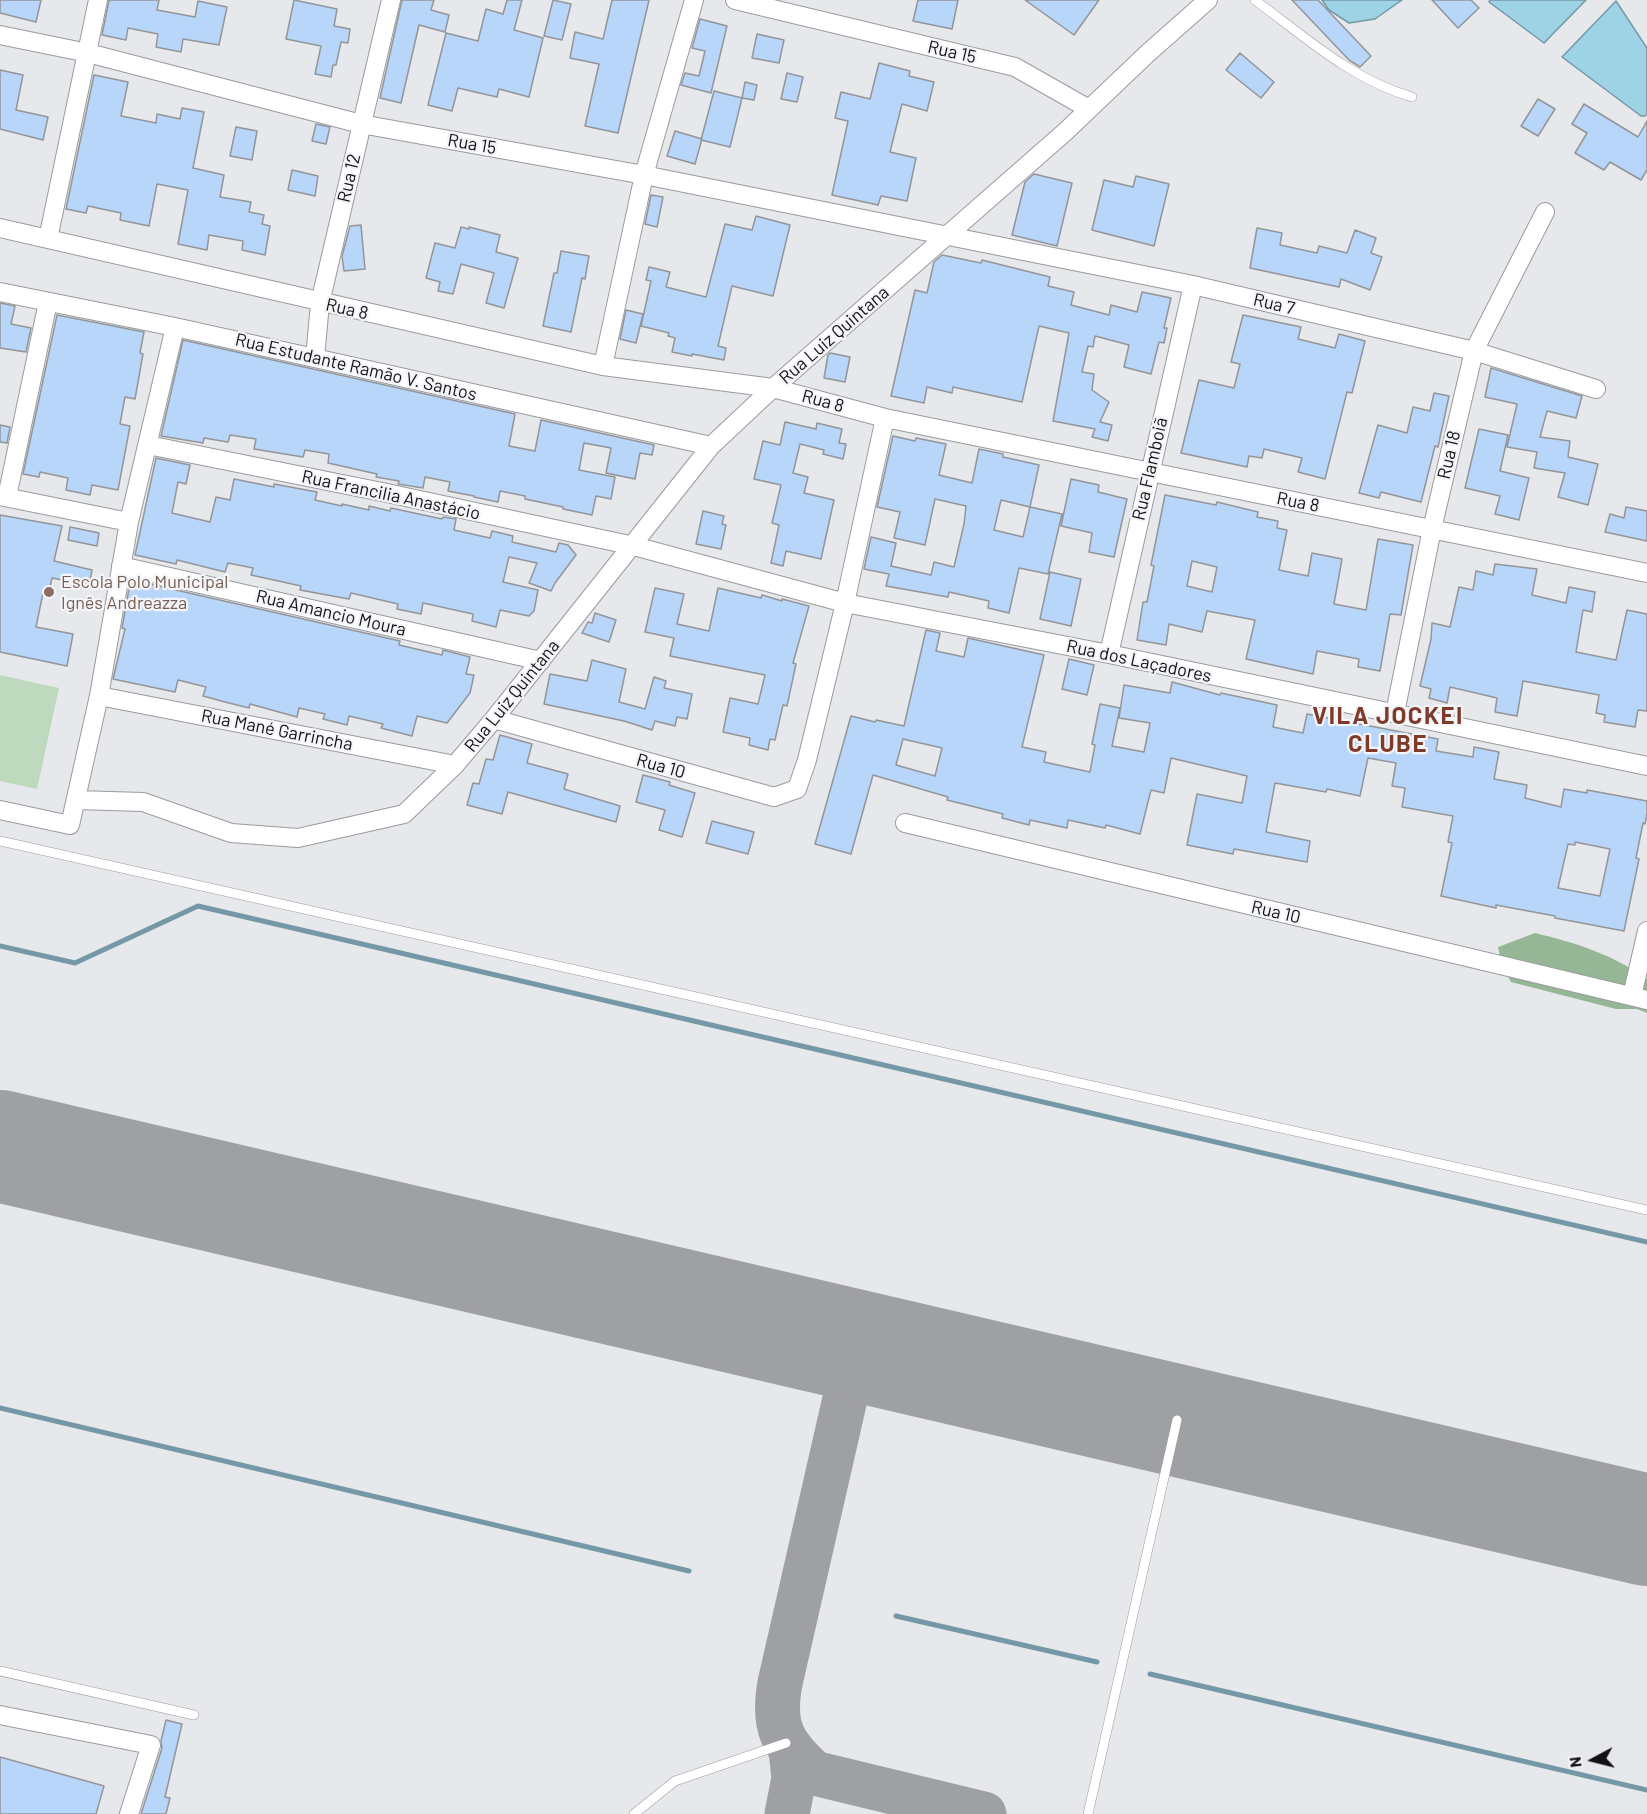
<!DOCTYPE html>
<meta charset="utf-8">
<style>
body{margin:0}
#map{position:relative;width:1647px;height:1814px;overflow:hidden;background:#e6e8eb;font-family:Barlow,sans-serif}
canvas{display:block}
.north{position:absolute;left:1563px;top:1730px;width:60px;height:60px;-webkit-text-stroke:4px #f3f5f8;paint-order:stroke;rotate:263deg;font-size:16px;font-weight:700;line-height:24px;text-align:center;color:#121213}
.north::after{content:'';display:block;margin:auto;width:21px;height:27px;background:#121213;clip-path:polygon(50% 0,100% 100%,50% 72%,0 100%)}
</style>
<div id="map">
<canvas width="1647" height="1814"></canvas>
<div class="north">N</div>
</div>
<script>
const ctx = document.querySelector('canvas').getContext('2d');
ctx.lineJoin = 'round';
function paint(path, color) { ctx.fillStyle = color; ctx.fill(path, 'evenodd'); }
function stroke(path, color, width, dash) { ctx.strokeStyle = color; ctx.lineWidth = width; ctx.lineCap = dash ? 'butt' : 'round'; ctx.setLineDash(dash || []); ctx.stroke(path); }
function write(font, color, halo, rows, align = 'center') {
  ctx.font = font + ' Barlow,sans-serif'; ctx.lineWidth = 4.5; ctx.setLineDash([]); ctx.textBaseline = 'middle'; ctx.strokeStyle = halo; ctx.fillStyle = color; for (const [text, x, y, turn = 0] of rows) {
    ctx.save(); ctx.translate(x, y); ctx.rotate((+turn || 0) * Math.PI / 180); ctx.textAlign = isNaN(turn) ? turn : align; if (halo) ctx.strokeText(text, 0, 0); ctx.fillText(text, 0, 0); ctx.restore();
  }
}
const green = new Path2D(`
 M0 675 59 688 37 789 0 781Z`);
const forest = new Path2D(`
 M1535 933C1576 943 1612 954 1647 979V1013L1637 1009H1616L1511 982 1502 966 1498 947Z`);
const water = new Path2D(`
 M1322 0H1402L1375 19 1349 23 1329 10Z
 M1490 0H1586L1544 43 1489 2Z
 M1616 1 1647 48V114L1645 116H1641L1562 57Z`);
const stream = new Path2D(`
 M0 946 75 963 198 906 1647 1242
 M0 1408 689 1571
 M896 1616 1097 1662
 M1150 1674 1647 1790`);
const taxiway = new Path2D(`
 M819 1337C838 1352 847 1366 847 1390L780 1683C772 1727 782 1744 814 1773L984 1814
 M847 1390C859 1368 875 1359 901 1356
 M787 1814 794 1778 791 1750`);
const runway = new Path2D(`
 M0 1146 1647 1530`);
const building = new Path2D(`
 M0 0H41L36 22 0 13Z
 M109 0H159L157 10 195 17 198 1 227 7 219 45 183 39 181 52 156 47 158 34 128 28 126 40 102 35Z
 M294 0 337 9 334 26 350 29 348 43 341 42 336 65H333L331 77 315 74 321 46 286 39Z
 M402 0H434L431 10 449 15 445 32 419 25 401 103 380 98Z
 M507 0H522L514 30 543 38 529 97 499 89 497 97 458 88 452 111 428 105 446 33 478 41 486 9 503 14Z
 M553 0 571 4 562 40 544 36Z
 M612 0H649L618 133 585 126 599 64 570 58 575 32 603 39Z
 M918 0H958L952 29 913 21Z
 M1025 0H1099L1074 35Z
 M1292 0H1318L1371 56 1360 67 1349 60Z
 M1432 0H1471L1479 8 1458 28Z
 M700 19 727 26 711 93 681 85 685 73 699 76 705 51 692 48Z
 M757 34 784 40 779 63 752 58Z
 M1240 53 1274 82 1261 98 1226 70Z
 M879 63 910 71 909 76 934 82 927 111 902 104 890 152 916 158 907 201 881 196 878 205 832 195 848 121 835 118 841 92 870 99Z
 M0 70 23 75 16 110 48 117 43 140 0 129Z
 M787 73 803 77 797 102 781 99Z
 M94 75 128 82 121 116 156 123 157 114 180 119 182 108 204 112 193 168 224 175 220 197 251 202 249 212 264 215 262 224 270 226 265 255 242 250 243 241 209 235 207 250 178 244 188 190 157 184 149 226 120 220 121 213 88 206 86 213 66 209Z
 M745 82 757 85 754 100 742 98Z
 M714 91 742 98 730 147 701 140Z
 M1538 99 1555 109 1538 136 1521 126Z
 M1584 104 1638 137 1647 121V170L1641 180 1610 162 1604 170 1575 153 1587 133 1572 124Z
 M316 124 330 127 326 144 312 141Z
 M236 127 257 131 252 160 230 156Z
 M675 131 702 139 695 164 667 156Z
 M292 170 318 176 315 196 288 190Z
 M1034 174 1072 183 1057 246 1012 235 1025 182Z
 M1136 176 1169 184 1154 246 1092 230 1104 180 1133 187Z
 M651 195 663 197 657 227 645 224Z
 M756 216 790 225 773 296 732 286 718 346 726 348 724 360 692 354V356L672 352 675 338 668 336 669 333 641 326 651 281 646 280 649 267 670 272 666 287 706 297 725 224 752 230Z
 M361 225 365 269 344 271 342 256 350 226Z
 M461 227 469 229V227L500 235 496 252 518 258 504 308 486 303 494 273 461 264 453 294 438 291 440 282 426 278 435 243 455 248Z
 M1257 228 1282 233 1280 245 1317 253 1319 246 1347 253 1355 230 1376 238 1371 253 1382 257 1370 290 1341 279 1339 287 1250 268Z
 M561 251 589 256 585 279 582 278 571 332 543 326 554 273H557Z
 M942 255 981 263 982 260 1050 277 1048 286 1074 292 1071 305 1109 315 1111 305 1137 312 1142 292 1171 298 1164 328H1167L1164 343 1159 342 1151 374 1124 367 1129 345 1095 336 1093 347 1088 346 1082 372 1094 374 1092 390 1109 402 1100 422 1112 425 1108 441 1092 437 1095 429 1053 421 1069 333 1039 326 1022 402 953 387 952 393 927 387 924 403 891 396 915 290 927 293 934 262Z
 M0 303 15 306 11 324 31 328 26 352 0 348Z
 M626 310 643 314 636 343 620 339Z
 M57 315 144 332 140 353 143 354 135 399 125 397 120 424 130 426 118 490 92 485 90 495 66 490 68 478 40 472 39 477 23 474Z
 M1243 315 1301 327 1298 339 1335 348 1339 334 1365 341 1352 393 1347 392 1325 479 1298 472 1302 458 1264 449 1262 458 1249 456 1247 467 1181 453 1199 380 1234 388 1240 364 1231 362Z
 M183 340 515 414 509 446 535 451 541 420 654 445 652 455 640 453 635 479 606 473 611 448 584 443 579 470 615 477 611 499 596 496 592 515 563 509V507L525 499V496L500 491 498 502 474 497V496L448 491 450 482 425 477 423 488 398 484 399 481 376 477 377 474 328 463 329 454 305 450 303 457 254 449 256 439 230 435 228 442 204 438 203 443 161 436Z
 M830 353 850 357 845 382 824 378 828 355Z
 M1491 368 1582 396 1576 418 1547 411 1540 437 1570 441 1568 457 1598 464 1588 505 1558 497 1565 473 1534 468 1537 452 1507 447 1517 404 1485 397Z
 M1434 393 1449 396 1438 447 1435 446 1421 502 1381 492 1379 498 1359 493 1378 425 1407 433 1413 407 1430 411Z
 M785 422 816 429 817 423 842 429 839 443 846 444 843 459 823 454 824 450 800 444 793 473 808 477 804 493 834 500 821 559 786 551 783 566 771 563 779 525 772 523 781 485 754 479 763 441 780 445Z
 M0 425 10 427 7 443 0 442Z
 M1479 429 1508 435 1500 471 1529 478 1519 520 1495 514 1500 496 1465 488Z
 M893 436 915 441 916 438 946 444 939 475 972 483 979 449 1003 454V457L1039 465 1030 507 1062 514 1048 574 1019 568 1009 613 988 608 989 601 949 592 948 597 886 586 889 574 864 569 871 537 896 543 891 566 931 575 934 562 954 567 964 524 966 506 935 499 925 545 894 538 900 512 877 507ZM1001 500 1030 507 1023 537 994 530Z
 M156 458 190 465 186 484 178 482 172 513 210 522 216 497 230 500 234 479 274 487V484L317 492 315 500 342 506V504L369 510V506L390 511 391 508 442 519 443 517 456 519 454 530 490 538 492 531 513 536 512 542 556 552 559 543 568 545 576 555 555 583 551 591 529 583 537 563 509 557 503 582 538 590 534 611 529 616 500 610 496 627 472 621 473 614 423 603 421 614 397 609 398 604 351 593 349 599 300 590 301 586 251 575 253 568 228 563 225 572 177 560 176 564 135 555Z
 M1071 479 1099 485 1098 492 1127 499 1114 557 1089 552 1092 533 1061 526Z
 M1165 495 1216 505 1217 502 1258 512 1257 517 1278 521 1277 528 1287 530 1279 570 1308 576 1312 553 1342 559 1334 604 1366 610 1378 539 1413 545 1401 615 1390 614 1380 671 1358 667 1359 659 1317 651 1313 674 1246 659 1255 620 1207 611 1202 632 1169 624 1166 645 1137 640 1143 602H1147L1154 566 1151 565ZM1192 561 1217 567 1212 592 1187 586Z
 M1626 507 1647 511V541L1605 532 1610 514 1624 518Z
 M703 511 724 516 722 524 726 525 721 549 696 544Z
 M0 515 62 526 54 561 92 570 89 585 52 578 48 596 43 593 36 627 73 634 67 666 0 652Z
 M70 527 99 533 97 546 68 540Z
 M1495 564 1537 569 1532 595 1566 603 1569 587 1595 592 1592 612 1583 610 1576 652 1616 660 1627 610 1647 614V711L1638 710 1635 727 1604 722 1605 715 1596 713 1599 695 1523 681 1517 716 1495 712 1497 698 1450 687 1447 703 1429 698 1431 689 1420 686 1431 639 1432 623 1450 627 1459 587 1473 590 1476 571 1493 575Z
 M1050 572 1081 579 1071 626 1040 619Z
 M130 583 144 586 145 583 400 641 399 645 442 655 443 650 470 657 466 674 474 675 470 693 447 723 417 716 412 736 381 728 383 724 349 716 347 725 323 719 325 714 299 708 297 717 250 704 249 708 225 702 203 696 206 687 178 680 175 692 113 679 125 629 122 628Z
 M655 588 684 594 677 624 709 631 718 588 761 598 762 595 782 601V599L809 606 793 663 796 664 787 706 783 705 775 740 770 739 768 750 749 745 750 738 723 732 730 698 758 704 765 675 670 656 674 638 645 632Z
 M595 613 616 620 609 642 582 633 588 622 592 623Z
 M926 630 940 633 936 651 964 657 968 638 1044 655 1022 747 1046 752 1044 762 1090 772 1095 745 1092 744 1100 704 1120 708 1112 746 1144 752 1150 723 1119 718 1124 685 1170 693 1172 682 1220 695 1221 693 1277 705 1273 727 1303 733 1307 714 1438 739 1436 751 1473 757 1474 747 1499 752 1494 779 1527 785 1525 798 1561 807 1564 789 1587 793V790L1647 801V814L1645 824 1643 823 1636 858 1639 859 1624 931 1555 918V916L1496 905V908L1441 896 1452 843 1448 842 1453 816 1402 807 1405 788 1392 786 1396 763 1368 758 1360 796 1327 789 1326 792 1275 783 1266 832 1310 841 1307 862 1234 849 1233 854 1187 845 1197 794 1242 803 1247 776 1171 758 1164 793 1151 790 1140 834 1106 825 1105 828 1068 820 1067 828 1030 820 1029 825 1002 818 1003 814 947 800 948 797 873 775 851 854 815 844 851 716 875 722 876 720 904 726ZM903 739 942 748 935 776 896 765ZM1575 842 1610 849 1600 896 1558 888 1568 844 1575 845Z
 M1069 659 1094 665 1087 695 1062 689Z
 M592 660 626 669 619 702 645 709 654 677 666 681 664 688 692 694 687 719 677 717 675 726 655 721 652 730 624 721 544 704 550 674 587 681Z
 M500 735 532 744 527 763 568 774 564 789 620 806 616 822 508 792 502 814 467 805 473 783 479 784 486 759 493 760Z
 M643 775 670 782 669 785 695 793 682 837 659 830 665 810 636 802Z
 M712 821 754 832 748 854 706 843Z
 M166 1720 182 1724 165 1797 170 1798 166 1814H141L162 1748 161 1741Z
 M0 1757 104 1786 96 1814H0Z`);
const lane = new Path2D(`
 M1255 0C1304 36 1352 80 1412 97
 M0 841 1647 1210
 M0 1671 194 1715
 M634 1814 675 1781 786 1743
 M1088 1814 1177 1420`);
const street = new Path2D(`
 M735 0 1015 67 1089 109
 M0 35 88 53 361 124 644 175 1193 285 1474 351 1596 389
 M0 228 603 366 773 388 885 418 1647 573
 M48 239 98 0
 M0 292 175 327 711 446
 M315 358 320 303 391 0
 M603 366 644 175 694 0
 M148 445 387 493 634 546 845 603 1109 654 1647 766
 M0 496 129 522
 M7 497 48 302
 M121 566 541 661
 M1109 654 1193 285
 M99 696 455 765
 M1395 713 1432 529 1474 351 1545 212
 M494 719 774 797 797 789 807 760 845 603 885 418
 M76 800 143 802 231 833 298 838 404 814 455 765 494 719 711 446 773 388 1065 132 1148 53 1208 0
 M0 810 70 825 99 696 129 522 175 327
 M905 823 1647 1000
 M1632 996 1647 931
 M0 1715 151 1745 129 1814`);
const markers = [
 [49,592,6,"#8d6e63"]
];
const streetNames = [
 ["Rua 15",952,52,13],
 ["Rua 15",472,144,10],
 ["Rua 12",349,178,-77],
 ["Rua 7",1274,304,13],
 ["Rua 8",347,309,13],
 ["Rua Luiz Quintana",834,335,-41],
 ["Rua Estudante Ramão V. Santos",356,367,13],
 ["Rua 8",823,401,15],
 ["Rua 18",1449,455,-77],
 ["Rua Flamboiã",1150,469,-77],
 ["Rua Francilia Anastácio",391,495,12],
 ["Rua 8",1298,502,11],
 ["Rua Amancio Moura",331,613,13],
 ["Rua dos Laçadores",1139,661,12],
 ["Rua Luiz Quintana",512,696,-51],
 ["Rua Mané Garrincha",277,730,11],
 ["Rua 10",661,766,16],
 ["Rua 10",1276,912,13]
];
const educationNames = [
 ["Escola Polo Municipal",61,582],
 ["Ignês Andreazza",61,603]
];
const districtNames = [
 ["VILA JOCKEI",1388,716],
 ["CLUBE",1388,744]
];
paint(green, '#bed9be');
paint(forest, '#96b795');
paint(water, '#9ed2e5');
stroke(water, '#7498a6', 1.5);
stroke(stream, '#7498a6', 5);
stroke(taxiway, '#9fa0a3', 45);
stroke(runway, '#9fa0a3', 112);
paint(building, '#b8d5fa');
stroke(building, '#939598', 1.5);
stroke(lane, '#999b9e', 10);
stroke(street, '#999b9e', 20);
stroke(lane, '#fff', 9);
stroke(street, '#fff', 18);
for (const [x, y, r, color] of markers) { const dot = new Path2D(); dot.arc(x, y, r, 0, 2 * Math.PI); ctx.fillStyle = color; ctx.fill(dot); stroke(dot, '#f3f5f8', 2); }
write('18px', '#121213', '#f3f5f8', streetNames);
write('18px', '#785e54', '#f3f5f8', educationNames, 'left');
ctx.letterSpacing = '1.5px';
write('bold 24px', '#7f3a2a', '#f3f5f8', districtNames);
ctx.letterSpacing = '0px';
</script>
